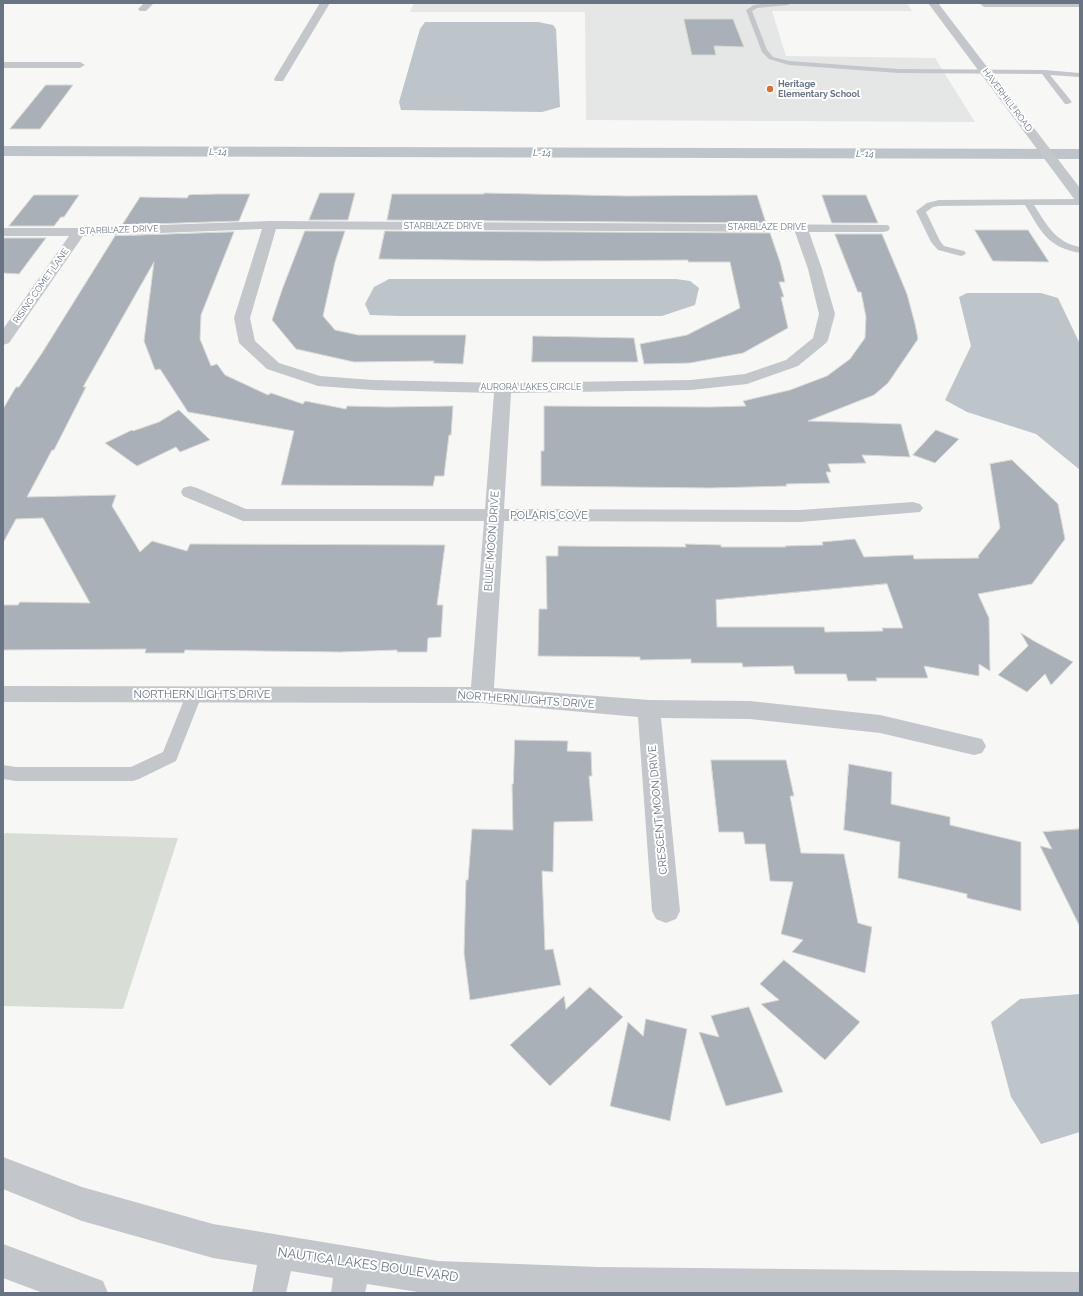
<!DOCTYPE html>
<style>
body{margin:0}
#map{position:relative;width:1083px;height:1296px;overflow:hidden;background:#f7f7f5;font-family:Raleway,sans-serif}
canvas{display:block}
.frame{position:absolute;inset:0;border:4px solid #687484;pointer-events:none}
</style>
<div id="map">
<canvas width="1083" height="1296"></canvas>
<div class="frame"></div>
</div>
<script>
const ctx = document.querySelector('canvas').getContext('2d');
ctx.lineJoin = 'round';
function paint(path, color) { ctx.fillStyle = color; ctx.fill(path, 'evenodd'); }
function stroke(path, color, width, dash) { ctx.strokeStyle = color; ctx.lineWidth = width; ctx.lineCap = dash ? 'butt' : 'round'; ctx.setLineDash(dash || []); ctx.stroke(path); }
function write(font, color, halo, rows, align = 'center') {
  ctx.font = font + ' Raleway,sans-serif'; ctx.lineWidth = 4; ctx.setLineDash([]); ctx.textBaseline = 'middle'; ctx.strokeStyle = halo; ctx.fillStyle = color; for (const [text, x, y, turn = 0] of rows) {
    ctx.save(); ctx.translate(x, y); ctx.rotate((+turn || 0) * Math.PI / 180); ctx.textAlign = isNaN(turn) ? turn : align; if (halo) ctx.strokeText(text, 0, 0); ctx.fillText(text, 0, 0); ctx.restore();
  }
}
const built = new Path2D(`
 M414 3H907L912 11H772L786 56 935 58 975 122 586 120 585 12H410Z`);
const green = new Path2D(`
 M5 833 178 838 123 1009 3 1006V837Z`);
const water = new Path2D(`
 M425 22H538L553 25 556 29 560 107 542 112 401 110 399 102 420 29Z
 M389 279H676L690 281 699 288 695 305 662 316H399L370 315 365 304 374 287Z
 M967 293H1041L1058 298 1080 344V470L1036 434 967 412 945 400 971 346 959 297Z
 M1080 994V1132L1041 1144 1011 1097 991 1022 1020 999Z`);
const canal = new Path2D(`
 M3 146 1080 149V159L3 156Z`);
const building = new Path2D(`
 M684 19H733L744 47 714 46 716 55H692Z
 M46 85H73L40 129H10Z
 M320 193H355L348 220H309Z
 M484 193 627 196 757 195 766 223 387 220 392 194H484Z
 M218 194H250L239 221 122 225 140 197 187 198 189 195Z
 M34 195H79L64 217H61L54 226H9Z
 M822 195H866L878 223H832Z
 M975 230H1028L1049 262 993 261Z
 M305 231H345L335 262 323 316 335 330 358 335H466L463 364 433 363 434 361 354 362 296 349 272 320 282 290Z
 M385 231 770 233 780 262 785 282H779L784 297H781L788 328 743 353 690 363 644 364 640 344 687 335 740 308 730 262H688V260L541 261 379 259Z
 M234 232 201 315 200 339 211 366 217 364 225 375 268 395 271 393 303 404 305 401 346 409 347 406 388 407 453 406 451 435H449L444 476H435L433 486 281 485 294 431 188 412 160 369 155 370 144 341 154 262 83 387H86L54 450H52L27 497 116 495 112 506 140 552 152 541 187 551 190 544 445 545 437 605H443L441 637 428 638 427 652H397V650L340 652 185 650 184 653H145L146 649 3 650V605H18L20 602 90 603 43 518 16 519 3 543V409L16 387H19L42 353 115 236Z
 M835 234H882L907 294 915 324 918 339 888 383 874 395 808 421 901 424 910 457 862 455 866 463 828 464 831 472H826L830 483 786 484 787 486 711 488 541 486V451H544V406L710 407 746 406 743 401 790 390 827 376 850 359 865 338 866 317 861 292H858Z
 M3 238H46L19 274 3 273Z
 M533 336 634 338 638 362H532Z
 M179 410 210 440 180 452 176 447 137 466 105 443 132 430 133 431 159 422Z
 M936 430 959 439 935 463 913 455Z
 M1012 460 1058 504 1065 539 1032 584 978 594 989 618 990 671 979 664V676L924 666 928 678H876L877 681H848L846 674H795L793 666 743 667 742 663H691V659L640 660V657L538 656 539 609H547L546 556H558V546L686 547 685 544 721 545V547H786L785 546 823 545 822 542 855 539 864 557 913 555 914 559 979 558 978 556 1000 528 990 464ZM887 584 903 628H882L883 631 825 632 824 627H717L716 600Z
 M1021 633 1034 641 1073 662 1051 685 1045 674 1027 692 998 675 1028 646Z
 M515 740 568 741 567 751 591 752 592 776H589L593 821 554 822 553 872 542 871 545 950 553 949 561 985 470 1000 464 953 466 880H468L472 829 513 830 512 784H513Z
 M711 760H786L794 796H790L801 853 844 854 858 923 872 927 865 973 792 952 803 940 781 934 793 882 770 881 765 844H745L743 832H719Z
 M849 764 892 772 891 804 950 817V825L1021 842V911L967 898V894L898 878 900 842 844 830Z
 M1080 829V927L1040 846 1052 849 1043 832Z
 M784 960 860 1022 825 1060 761 1004 779 1000 760 984Z
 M590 987 623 1017 550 1086 510 1045 564 996 566 1009Z
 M749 1007 783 1092 726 1106 699 1032 719 1037 711 1016Z
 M646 1019 687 1029 670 1121 610 1106 628 1022 643 1036Z`);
const service = new Path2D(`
 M768 3H791L788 5 757 8 752 11 767 50 773 57 789 61 899 69 1044 70 1080 73V77L1050 75 1072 102 1068 104H1065L1042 74 899 73 789 65 769 59 762 52 746 10 754 5Z
 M979 3H1080V7H984Z
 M1080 199V205H1034C1046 224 1056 243 1080 247V253C1047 247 1041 231 1025 205L939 206 933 207 926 212 940 241 944 246 964 251 966 253 964 255 961 256 938 250 931 242 916 211 927 203 939 200Z
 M194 689 200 691 202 695 176 761 139 779 133 781H16L3 779V765L16 767H131L163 752 186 695 188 691Z`);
const minor = new Path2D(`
 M144 3H154L146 11H140L138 9Z
 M320 3H330L283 81H275L274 79Z
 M3 62H80L85 65 80 68H3Z
 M270 221 888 225 890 228 888 231 883 232H809L822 269 835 314 828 340 826 343 798 366 747 384 691 390 511 393 504 509 800 510 913 502 920 504 923 508 920 512 800 522 504 521 494 688 649 700 750 701 880 715 982 739 986 746 982 753 974 755 880 733 750 719 661 718 680 911 676 919 666 923 656 919 652 911 638 717 482 703 3 702V686L471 687 484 521H243L183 496 181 492 183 488 190 486 197 488 246 509H485L494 393 373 390 318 386 267 369 239 343 234 318 262 229 83 236 9 343 3 345V329L69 236H3V228H79ZM276 229 795 232 808 269 819 314 813 338 786 360 745 374 691 380 503 383 373 380 320 376 279 363 255 341 250 318Z
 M3 1157 82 1187 213 1224 438 1261 598 1267 1080 1272V1293H424L367 1284 365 1293H331L333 1278 291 1271 286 1293H252L257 1265 213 1258 82 1221 3 1189Z
 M3 1244 103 1281 108 1293H43L3 1278Z`);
const tertiary = new Path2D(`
 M928 3H938L1080 188V201L1075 200Z`);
const markers = [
 [770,89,4,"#d96f34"]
];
const farPoinames = [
 ["Heritage",778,84],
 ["Elementary School",778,94]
];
const farStreetnames = [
 ["HAVERHILL ROAD",1007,100,53],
 ["STARBLAZE DRIVE",443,226],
 ["STARBLAZE DRIVE",767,227],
 ["STARBLAZE DRIVE",119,230,-2],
 ["RISING COMET LANE",41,286,-55],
 ["AURORA LAKES CIRCLE",531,387]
];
const farWaternames = [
 ["L-14",218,152],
 ["L-14",542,153],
 ["L-14",865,154]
];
const streetNames = [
 ["POLARIS COVE",549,516],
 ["BLUE MOON DRIVE",492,541,-86],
 ["NORTHERN LIGHTS DRIVE",202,695],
 ["NORTHERN LIGHTS DRIVE",526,700,4],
 ["CRESCENT MOON DRIVE",658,810,-95]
];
const nearStreetnames = [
 ["NAUTICA LAKES BOULEVARD",368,1265,8]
];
paint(built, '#e5e6e6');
paint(green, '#d8ded6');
paint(water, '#bdc5cb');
paint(canal, '#bdc5cb');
paint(building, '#aab0b7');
stroke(building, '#d9d9d7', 1);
paint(service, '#c3c6ca');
paint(minor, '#c3c6ca');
paint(tertiary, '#c3c6ca');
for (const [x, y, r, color] of markers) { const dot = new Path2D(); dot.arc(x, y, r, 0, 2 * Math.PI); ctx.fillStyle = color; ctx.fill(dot); stroke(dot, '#fff', 1.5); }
write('bold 9px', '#687484', '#fff', farPoinames, 'left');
write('9px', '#687484', '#fff', farStreetnames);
write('italic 10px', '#64757f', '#fff', farWaternames);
write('11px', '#687484', '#fff', streetNames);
write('13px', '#687484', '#fff', nearStreetnames);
</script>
